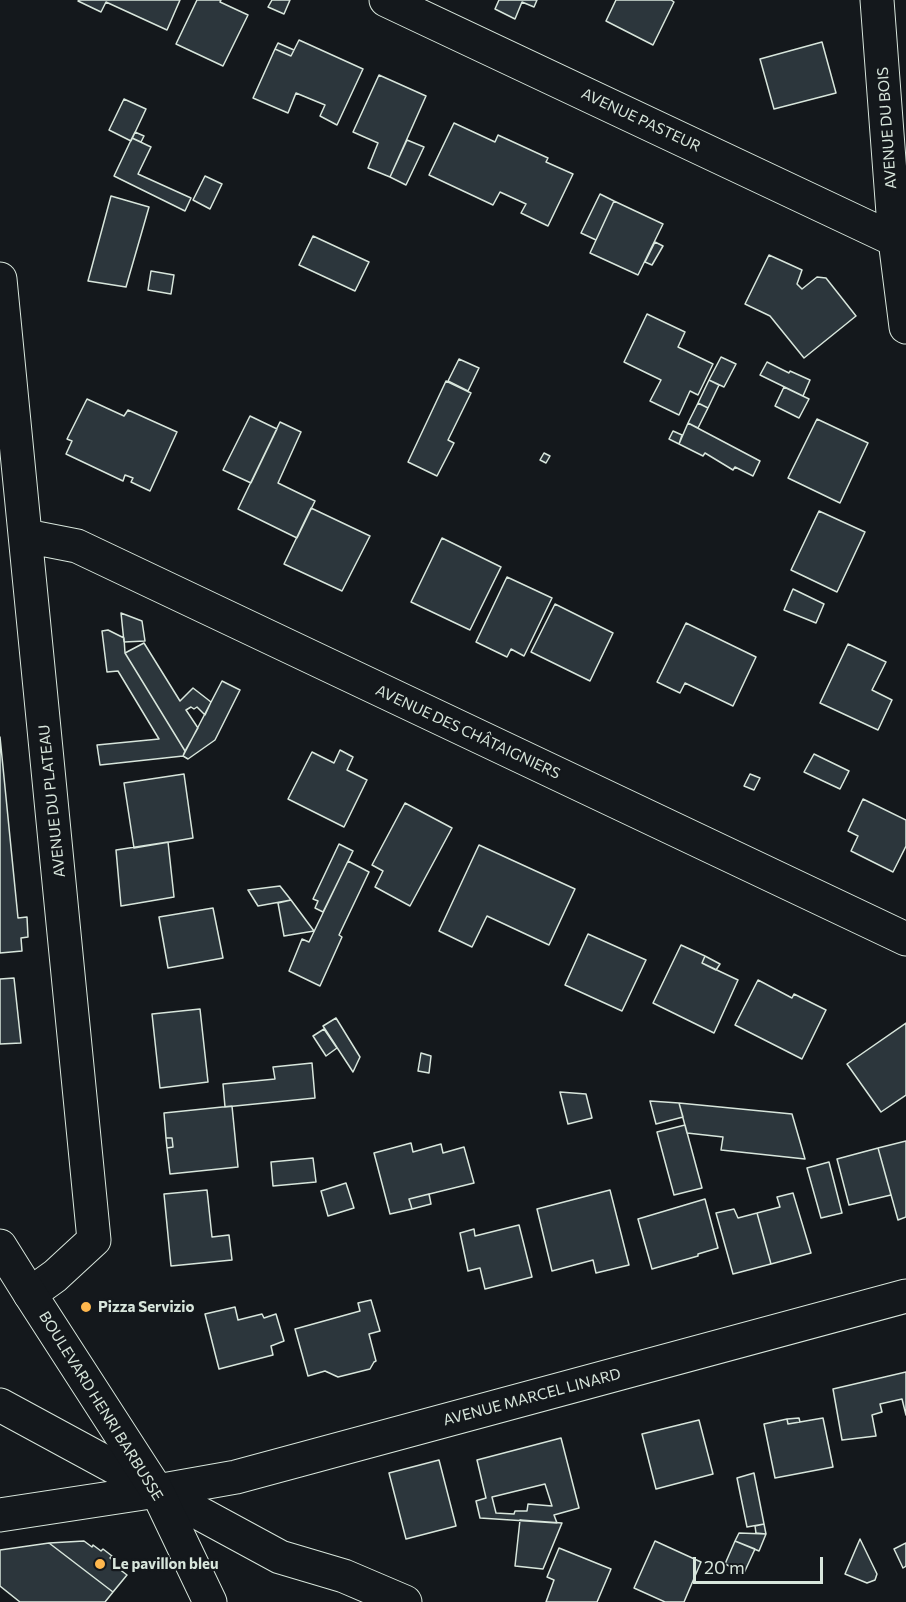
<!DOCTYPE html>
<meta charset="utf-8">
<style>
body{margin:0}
#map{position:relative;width:906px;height:1602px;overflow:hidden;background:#14181c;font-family:Commissioner,sans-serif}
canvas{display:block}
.scale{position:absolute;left:693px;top:1557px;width:130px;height:27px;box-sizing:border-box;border:3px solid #d8e6dc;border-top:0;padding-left:8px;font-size:18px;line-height:21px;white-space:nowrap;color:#d8e6dc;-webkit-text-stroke:4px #14181c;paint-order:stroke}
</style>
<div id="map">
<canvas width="906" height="1602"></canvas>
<div class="scale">20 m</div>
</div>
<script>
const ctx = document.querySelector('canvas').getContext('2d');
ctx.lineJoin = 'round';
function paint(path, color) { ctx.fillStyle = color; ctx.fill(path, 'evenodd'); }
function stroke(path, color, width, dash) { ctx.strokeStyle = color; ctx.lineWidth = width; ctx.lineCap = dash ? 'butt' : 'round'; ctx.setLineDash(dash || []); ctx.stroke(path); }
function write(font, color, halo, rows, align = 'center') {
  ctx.font = font + ' Commissioner,sans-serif'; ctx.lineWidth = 4.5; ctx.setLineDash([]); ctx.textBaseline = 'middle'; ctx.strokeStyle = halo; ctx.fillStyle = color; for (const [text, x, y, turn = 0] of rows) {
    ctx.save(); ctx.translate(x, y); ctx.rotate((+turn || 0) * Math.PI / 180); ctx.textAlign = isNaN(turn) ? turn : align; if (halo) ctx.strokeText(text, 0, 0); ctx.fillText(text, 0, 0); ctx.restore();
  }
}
const building = new Path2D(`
 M79 0H180L167 30 106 2 101 12 78 1Z
 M197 0H221L220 2 248 15 223 66 176 44Z
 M272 0H290L284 14 268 7Z
 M499 0H537L534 7 522 2 515 19 495 9Z
 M616 0H671L674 2 653 45 606 21Z
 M299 40 363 69 337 125 320 116 325 105 296 93 288 113 253 98 275 49 291 56Z
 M822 42 836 93 774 109 760 59Z
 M278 43 294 50 291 56 275 49Z
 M379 75 426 96 390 177 368 168 378 143 353 132Z
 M124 99 146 109 131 141 109 130Z
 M454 123 495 142 498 135 548 158 546 162 573 174 548 226 521 213 526 204 500 192 493 205 429 175Z
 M135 132 144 136 141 142 132 138Z
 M132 138 151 147 138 174 191 198 185 211 114 176Z
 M407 140 424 147 406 185 390 177Z
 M205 176 222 184 210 209 193 200Z
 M600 194 614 201 596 240 581 233Z
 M111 196 149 207 126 287 88 281Z
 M614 201 663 224 638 275 590 253Z
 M313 236 369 262 355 291 299 265Z
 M655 242 663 246 652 265 645 262Z
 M769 255 802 270 797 284 802 289 817 277 826 278 856 316 804 358 770 316 745 304Z
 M151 271 174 275 171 294 148 290Z
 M647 314 685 332 678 347 713 364 698 395 690 391 679 415 650 401 661 380 624 362Z
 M721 357 736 364 724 387 709 380Z
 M459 359 479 368 468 391 448 381Z
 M767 362 789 373 790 371 810 380 803 396 760 375Z
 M709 380 719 385 708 408 698 403Z
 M446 381 471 393 448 440 454 443 437 476 408 462Z
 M784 387 809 399 799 418 775 406Z
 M87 399 124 416 128 410 177 432 150 491 131 482 133 478 125 475 123 481 66 454 72 441 67 439Z
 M698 403 708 408 698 428 688 423Z
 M250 416 277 429 251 483 223 470Z
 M817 419 868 443 840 503 788 478Z
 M280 422 301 432 278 483 315 501 297 538 238 509Z
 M688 423 760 461 753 476 735 467 733 470 705 453 703 456 679 444Z
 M673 431 682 435 679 444 669 439Z
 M544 453 550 456 546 463 540 460Z
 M311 508 370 536 342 591 284 564Z
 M819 511 865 532 837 592 791 570Z
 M442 538 501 567 470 630 411 602Z
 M507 577 552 598 524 656 511 649 507 657 476 642Z
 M793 589 824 604 816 623 784 610Z
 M555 604 613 633 590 681 531 652Z
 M121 613 142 621 145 641 124 642Z
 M686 623 756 657 733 706 685 683 680 693 657 682Z
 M108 630 124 638 125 653 185 751 183 756 100 765 97 745 159 739 118 671 107 672 102 631Z
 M144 643 180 701 193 688 211 702 205 715 197 707 194 709 191 707 186 710 198 728 185 751 125 653Z
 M848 644 886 662 872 690 892 700 878 730 820 703Z
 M222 681 240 690 215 740 188 759 183 756Z
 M0 737 18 918 27 917 28 937 21 938 22 951 0 953Z
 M340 750 353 757 347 770 367 780 344 827 288 799 312 752 334 763Z
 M814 754 849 771 840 789 804 772Z
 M184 774 193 838 134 848 124 783Z
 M750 774 760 778 754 790 744 786Z
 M863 799 906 820V846L893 872 851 851 858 836 848 831Z
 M405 803 452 828 410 906 375 887 383 871 372 865Z
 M168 842 174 897 121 906 116 850Z
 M339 844 353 851 323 912 315 908 318 901 313 899Z
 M479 845 575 889 549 945 487 916 472 947 439 931Z
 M348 861 369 872 339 935 342 937 320 986 289 971 302 939 309 942Z
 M280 886 291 900 258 906 248 890Z
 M291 900 314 931 284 936 278 903Z
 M213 908 223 958 168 968 159 917Z
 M588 934 646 960 622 1011 565 985Z
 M681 945 705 956 702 963 738 980 714 1033 653 1003Z
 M705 956 720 964 716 970 702 963Z
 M14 978 21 1043 0 1044V979Z
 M758 980 792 998 794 994 826 1010 802 1059 735 1025Z
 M200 1009 208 1082 160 1088 152 1014Z
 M336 1018 360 1057 353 1072 323 1026Z
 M906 1023V1095L881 1112 847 1064Z
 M324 1029 337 1048 326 1056 313 1036Z
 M421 1053 431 1056 429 1073 418 1071Z
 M312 1063 315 1098 225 1107 223 1084 275 1079 273 1067Z
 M560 1092 586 1094 592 1118 568 1124Z
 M650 1101 679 1103 683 1117 656 1124Z
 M679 1103 792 1114 805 1159 721 1150 723 1137 687 1133Z
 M232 1106 238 1167 170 1174 167 1148 173 1147 172 1138H166L164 1113Z
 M685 1125 702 1188 674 1195 657 1132Z
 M166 1138H172L173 1147 167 1148Z
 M906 1141V1217L898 1220 878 1148Z
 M411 1143 413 1152 441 1144 443 1153 464 1147 474 1183 409 1199 412 1209 390 1214 374 1153Z
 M878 1148 891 1195 849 1205 837 1159Z
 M313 1158 316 1182 273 1186 271 1162Z
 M829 1162 842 1213 821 1218 807 1168Z
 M346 1183 354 1208 328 1216 321 1191Z
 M207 1190 212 1237 229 1235 232 1260 171 1266 164 1194Z
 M610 1190 629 1265 596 1273 593 1260 552 1271 537 1209Z
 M793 1193 811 1253 771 1264 757 1213 780 1207 777 1197Z
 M429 1194 431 1204 412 1209 409 1199Z
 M705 1199 718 1248 698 1254V1256L652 1269 638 1219Z
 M734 1209 738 1218 757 1213 771 1264 733 1274 716 1213Z
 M519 1225 532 1277 485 1289 480 1268 468 1271 460 1233 474 1229 475 1236Z
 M371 1300 380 1331 369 1334 376 1361 374 1362 370 1369 338 1377 325 1371 308 1376 295 1329 360 1311 358 1303Z
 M235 1307 238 1320 262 1314 264 1318 276 1314 284 1341 271 1346 273 1355 219 1369 205 1314Z
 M906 1372V1415L902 1399 880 1404 882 1412 872 1415 876 1436 842 1440 833 1389Z
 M799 1418 800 1422 788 1424 787 1419Z
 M823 1418 833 1467 775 1478 764 1424 787 1419 788 1424Z
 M699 1420 713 1474 656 1489 642 1434Z
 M561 1438 579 1508 554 1515 557 1523 480 1518 476 1501 486 1498 477 1460ZM545 1484 552 1506 528 1504 527 1511H515L514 1514 496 1513 492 1497Z
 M439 1460 456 1526 406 1539 389 1473Z
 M754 1473 764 1524 747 1527 737 1478Z
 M520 1520 562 1523 543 1569 515 1566Z
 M764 1524 766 1534 756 1533 755 1526Z
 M739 1533 766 1534 759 1551 735 1541Z
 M860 1539 877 1574 875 1580 867 1583 845 1574Z
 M84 1541 92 1547 93 1545 101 1551 103 1549 112 1556 110 1558 116 1563 114 1565 127 1575 113 1592 49 1543Z
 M655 1541 701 1562 684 1602H665L634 1588Z
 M735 1541 755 1549 744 1573 725 1564Z
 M49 1543 113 1592 105 1602H20L0 1586V1550Z
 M906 1543V1566L903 1568 894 1549Z
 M559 1548 611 1569 597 1602H546L554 1580 547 1577Z`);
const minor = new Path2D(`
 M386 0 895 240
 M877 0 895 240 906 327
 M0 279 94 1240 55 1276 30 1294
 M26 536 77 546 906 939
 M0 1405 280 1557 344 1576 405 1602
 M0 1515 157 1491 236 1477 906 1296`);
const major = new Path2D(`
 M0 1246 30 1294 157 1491 210 1602`);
const markers = [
 [86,1307,6,"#ffb74d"],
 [100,1564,6,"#ffb74d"]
];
const streetNames = [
 ["AVENUE PASTEUR",641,120,25],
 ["AVENUE DU BOIS",887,128,-94],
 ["AVENUE DES CHÂTAIGNIERS",468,732,25],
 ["AVENUE DU PLATEAU",52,801,-96],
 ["AVENUE MARCEL LINARD",532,1397,-15],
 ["BOULEVARD HENRI BARBUSSE",101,1406,58]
];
const poiNames = [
 ["Pizza Servizio",98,1307],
 ["Le pavillon bleu",112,1564]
];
paint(building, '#2c363c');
stroke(building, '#d8e6dc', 1.5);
stroke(minor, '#d8e6dc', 35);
stroke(major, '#d8e6dc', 35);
stroke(minor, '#14181c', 33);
stroke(major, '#14181c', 33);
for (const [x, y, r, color] of markers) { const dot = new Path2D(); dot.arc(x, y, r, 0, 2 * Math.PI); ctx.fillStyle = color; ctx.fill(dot); stroke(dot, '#14181c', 2); }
write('15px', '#d8e6dc', '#14181c', streetNames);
write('bold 15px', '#d8e6dc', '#14181c', poiNames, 'left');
</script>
